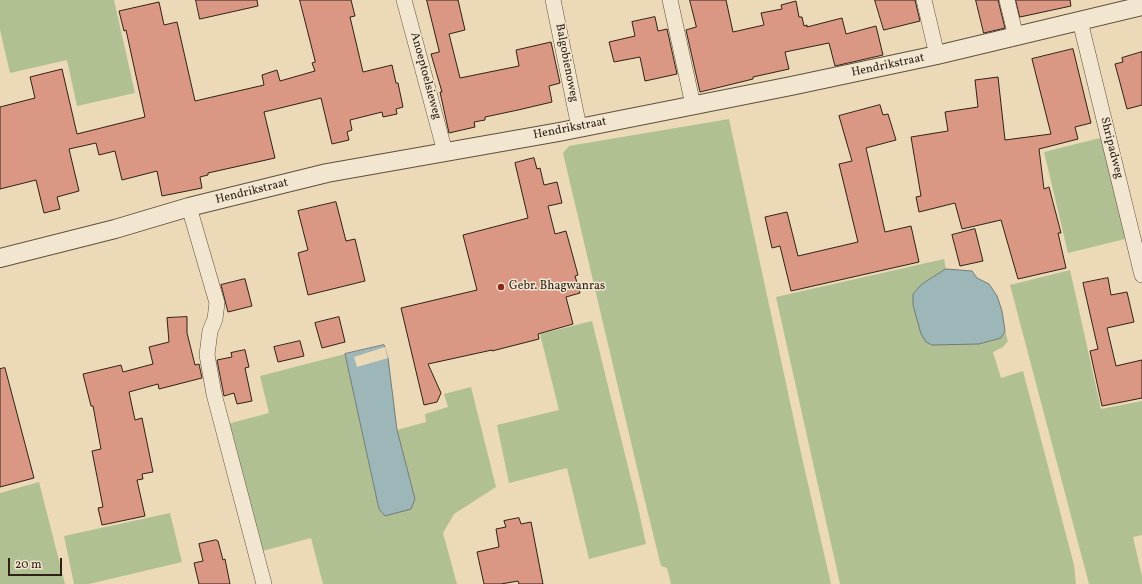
<!DOCTYPE html>
<style>
body{margin:0}
#map{position:relative;width:1142px;height:584px;overflow:hidden;background:#ecd9b7;font-family:Vollkorn,serif}
canvas{display:block}
.scale{position:absolute;left:8px;top:558px;width:54px;height:18px;box-sizing:border-box;border:2px solid #2f2116;border-top:0;padding-left:5px;font-size:12px;line-height:14px;white-space:nowrap;color:#2f2116;-webkit-text-stroke:3px #f3e6d0;paint-order:stroke}
</style>
<div id="map">
<canvas width="1142" height="584"></canvas>
<div class="scale">20 m</div>
</div>
<script>
const ctx = document.querySelector('canvas').getContext('2d');
ctx.lineJoin = 'round';
function paint(path, color) { ctx.fillStyle = color; ctx.fill(path, 'evenodd'); }
function stroke(path, color, width, dash) { ctx.strokeStyle = color; ctx.lineWidth = width; ctx.lineCap = dash ? 'butt' : 'round'; ctx.setLineDash(dash || []); ctx.stroke(path); }
function write(font, color, halo, rows, align = 'center') {
  ctx.font = font + ' Vollkorn,serif'; ctx.lineWidth = 3; ctx.setLineDash([]); ctx.textBaseline = 'middle'; ctx.strokeStyle = halo; ctx.fillStyle = color; for (const [text, x, y, turn = 0] of rows) {
    ctx.save(); ctx.translate(x, y); ctx.rotate((+turn || 0) * Math.PI / 180); ctx.textAlign = isNaN(turn) ? turn : align; if (halo) ctx.strokeText(text, 0, 0); ctx.fillText(text, 0, 0); ctx.restore();
  }
}
const green = new Path2D(`
 M0 0H114L135 93 77 106 67 60 10 73 0 30Z
 M729 119 801 453 831 584H671L667 568 661 566 643 493 563 153 569 146Z
 M1104 137 1129 238 1068 253 1044 152Z
 M944 259 946 269 922 284 967 344H979L1001 338 1005 331 1008 341 1003 347 993 352 1001 378 1023 371 1074 565 1076 584H840L776 297Z
 M1070 270 1101 409 1142 401V535L1133 537 1142 576V584H1089L1010 285Z
 M592 321 638 507 646 544 589 559 567 468 509 483 497 425 559 410 540 334Z
 M345 354 379 509 385 516 415 499 397 430 426 422 425 414 448 407 444 394 471 387 496 487 454 514 443 533 457 584H323L311 538 255 553 216 427 269 413 260 376Z
 M39 482 65 584H0V493Z
 M170 513 182 562 89 584H74L64 536Z`);
const water = new Path2D(`
 M946 269 972 271 977 278 989 284 997 296 1002 311 1005 331 1001 338 979 344 932 345 926 342 921 334 913 305V294L922 284Z
 M384 345 388 358 397 430 415 499 411 509 385 516 379 509 345 354Z`);
const pier = new Path2D(`
 M385 347 388 358 357 367 354 357Z`);
const building = new Path2D(`
 M196 0H257L258 6 200 19Z
 M300 0H351L355 16 350 17 363 72 392 65 396 83H398L403 107 396 109 397 114 383 117 382 112 350 120 352 130 347 132 349 140 332 144 321 98 264 112 275 158 208 173V175L200 177 202 188 162 196 157 171 122 180 115 151 99 155 96 143 69 149 79 191 57 197 60 209 44 213 36 180 0 189V107L35 98 30 77 62 69 77 134 145 117 126 30 124 31 119 11 159 2 164 25 177 22 195 101 264 85 262 75 277 70 280 81 315 71 312 63 315 62Z
 M427 0H458L465 30 449 34 460 78 519 66 516 50 551 42 560 83 549 86 552 102 518 110 485 117V120L474 122 475 127 449 133 440 92H442L431 54 439 52Z
 M690 0H726L733 32 764 25 761 13 782 9 781 5 796 1 799 17H802L804 26 807 25V27L842 18 846 34 876 26 883 55 835 66 829 43 785 52 789 69 753 77V79L700 92 686 30 696 27Z
 M875 0H915L920 21 884 30Z
 M976 0H998L1005 28 984 33Z
 M1016 0H1070L1071 6 1020 17Z
 M655 17 658 31 667 29 677 74 645 81 640 57 614 62 609 42 635 36 632 22Z
 M1073 49 1091 123 1075 127 1078 139 1039 149 1044 189 1049 187 1061 233H1058L1066 268 1018 279 1001 220 962 229 955 203 919 212 916 197 921 196 911 137 948 131 945 112 978 107 975 80 998 77 1005 140 1051 134 1032 59Z
 M1142 52V105L1127 109 1115 64 1123 62 1122 58Z
 M880 105 883 115 888 114 896 140 866 148 885 232 911 226 919 262 791 291 780 246 772 248 765 217 787 212 798 256 858 242 839 164 852 161 839 116Z
 M534 158 537 169 540 168 544 185 557 182 562 203 548 206 555 234 566 231 578 275 575 276 580 293 566 297 573 324 538 334 539 339 492 351V350L428 364 441 393 437 402 424 405 401 308 477 290 463 235 528 218 515 163Z
 M336 202 346 241 355 239 365 281 308 295 298 253 308 250 298 211Z
 M975 229 983 261 960 266 952 235Z
 M1108 278 1111 295 1127 292 1134 322 1107 328 1116 366 1142 360V398L1102 406 1090 351 1098 349 1083 283Z
 M245 279 252 306 228 312 221 285Z
 M187 317V333L195 365 199 364 202 378 159 389 158 384 129 392 135 420 142 418 153 472 142 474 143 479 137 480 145 516 102 525 98 508 103 507 92 451 101 449 93 406H91L83 374 121 365 123 372 153 364 149 347 169 342 167 318Z
 M339 317 345 342 322 348 315 323Z
 M300 341 304 356 278 362 274 347Z
 M245 350 249 367 245 368 252 401 237 404 234 393 224 396 217 360 232 357 231 353Z
 M5 368 34 478 0 487V369Z
 M519 518 521 524 531 522 543 584H519L518 581 501 584H484L477 552 499 547 496 529 506 527 504 521Z
 M216 540 218 541 223 560 225 559 230 584H199L194 563 203 561 199 544Z`);
const minor = new Path2D(`
 M404 0 445 152
 M553 0 579 127
 M670 0 693 105
 M924 0 937 55
 M1007 0 1016 37
 M1080 21 1142 275
 M189 207 217 303 215 319 210 331 207 355 214 394 264 584`);
const tertiary = new Path2D(`
 M0 258 115 229 189 207 327 173 559 132 791 86 937 55 1142 6`);
const markers = [
 [501,287,4,"#8f2418"]
];
const streetNames = [
 ["Balgobienoweg",566,63,79],
 ["Hendrikstraat",888,66,-12],
 ["Anoeptoelsieweg",425,76,75],
 ["Hendrikstraat",570,129,-11],
 ["Shripadweg",1111,148,76],
 ["Hendrikstraat",252,192,-14]
];
const poiNames = [
 ["Gebr. Bhagwanras",509,287]
];
paint(green, '#b1c093');
paint(water, '#9db7b9');
stroke(water, '#717b78', 1);
paint(pier, '#ecd9b7');
paint(building, '#da9783');
stroke(building, '#2f2116', 1);
stroke(minor, '#5e4f3e', 16);
stroke(tertiary, '#5e4f3e', 20);
stroke(minor, '#f3e6d0', 15);
stroke(tertiary, '#f3e6d0', 18);
for (const [x, y, r, color] of markers) { const dot = new Path2D(); dot.arc(x, y, r, 0, 2 * Math.PI); ctx.fillStyle = color; ctx.fill(dot); stroke(dot, '#f3e6d0', 1.5); }
write('12px', '#2f2116', '#f3e6d0', streetNames);
write('12px', '#2f2116', '#f3e6d0', poiNames, 'left');
</script>
